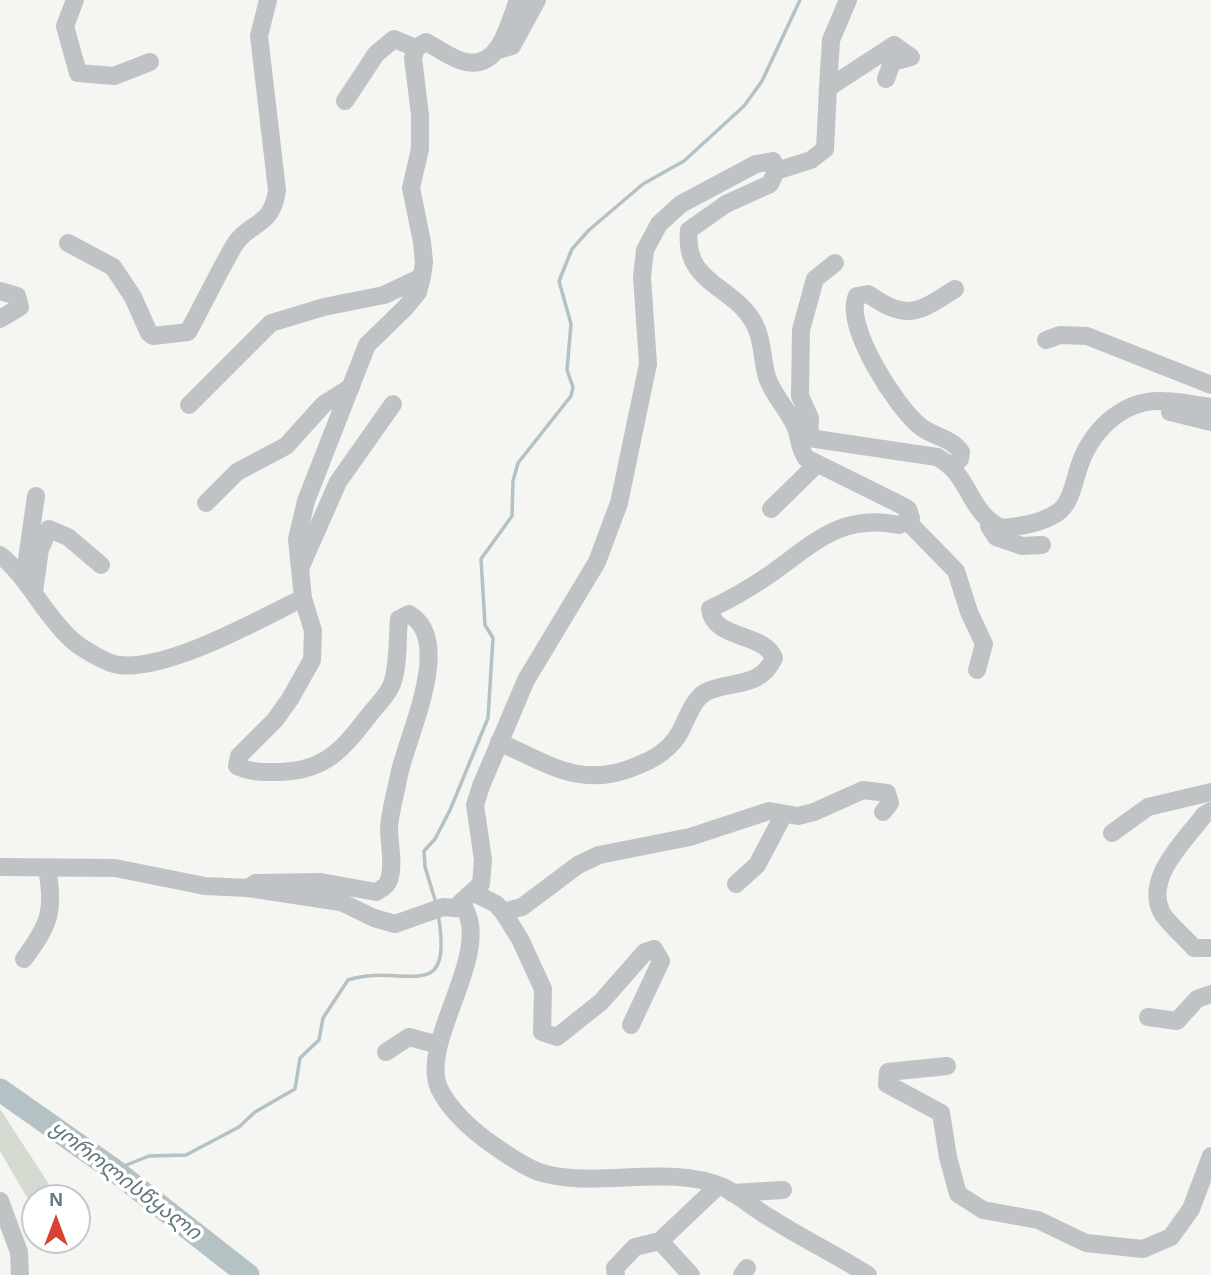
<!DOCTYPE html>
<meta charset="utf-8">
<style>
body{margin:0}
#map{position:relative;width:1211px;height:1275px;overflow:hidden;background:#f5f5f2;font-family:Helvetica,sans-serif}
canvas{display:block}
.north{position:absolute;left:21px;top:1184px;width:70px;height:70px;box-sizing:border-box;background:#fff;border:2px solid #c2c9cd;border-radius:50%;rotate:0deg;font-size:19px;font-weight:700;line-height:28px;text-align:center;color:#667881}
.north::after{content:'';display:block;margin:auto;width:24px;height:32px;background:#d74330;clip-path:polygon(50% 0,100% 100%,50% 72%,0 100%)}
</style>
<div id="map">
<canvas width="1211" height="1275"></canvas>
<div class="north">N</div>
</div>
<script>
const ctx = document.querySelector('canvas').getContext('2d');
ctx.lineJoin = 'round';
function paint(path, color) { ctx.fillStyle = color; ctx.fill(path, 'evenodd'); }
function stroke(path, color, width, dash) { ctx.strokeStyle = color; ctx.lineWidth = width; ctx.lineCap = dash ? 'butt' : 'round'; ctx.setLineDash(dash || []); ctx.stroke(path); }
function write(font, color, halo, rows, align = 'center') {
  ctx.font = font + ' Helvetica,"Noto Sans Georgian",sans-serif'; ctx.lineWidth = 7; ctx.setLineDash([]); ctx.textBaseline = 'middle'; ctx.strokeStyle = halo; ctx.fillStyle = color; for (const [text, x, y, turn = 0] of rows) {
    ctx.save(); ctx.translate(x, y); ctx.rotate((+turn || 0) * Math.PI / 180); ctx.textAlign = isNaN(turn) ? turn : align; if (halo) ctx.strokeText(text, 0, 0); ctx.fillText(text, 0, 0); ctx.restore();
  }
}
const green = new Path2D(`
 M0 1109 58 1198H35V1211L0 1151Z`);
const stream = new Path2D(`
 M436 903 425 867 424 851 435 839 450 810 488 718 493 638 485 625 481 559 512 516 513 481 518 463 571 396 573 387 567 370 571 324 559 281 572 249 589 230 643 184 684 161 744 106 762 81 800 0
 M114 1170 149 1156 186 1155 239 1127 255 1112 295 1089 300 1058 319 1040 323 1018 348 980C403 962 455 1009 438 914`);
const river = new Path2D(`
 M0 1090 114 1170 248 1275`);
const minor = new Path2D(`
 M75 0 65 26 78 73 114 76 150 62
 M518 0C509 23 500 69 466 62 453 60 438 48 426 42L416 48 413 58 420 115V149L411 188 422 242 424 262 422 277 418 292 405 308 367 345 306 501 297 539 303 598 313 631 312 660 290 699 275 720 239 756 237 766C252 773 263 772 279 772 326 771 343 749 370 714 377 705 388 695 392 684 399 664 397 640 399 619L409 614C455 640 407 736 399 775 396 792 390 811 389 828 389 843 395 868 388 882 386 887 381 889 376 892L321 882 256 883 248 888 341 902 374 918 395 924 443 907 465 909C491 956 419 1043 439 1088 449 1110 474 1132 493 1145 507 1155 523 1166 539 1172 595 1190 668 1163 723 1187 740 1195 755 1210 772 1219 803 1239 837 1255 868 1275
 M499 50 512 46 537 0
 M828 88 831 40 848 0
 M345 101 376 54 394 39 416 48
 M776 171 811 160 825 149 828 88 894 45 911 57 892 62 886 79
 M68 243 113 267 133 297 149 333 153 336 188 332C204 303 218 273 235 244 250 221 272 228 277 190L259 36 268 0
 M0 291 17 296 20 307 0 319
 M1046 340 1060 335 1087 336 1211 385
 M189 405 271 323 324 307 384 295 422 277
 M1170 412 1211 422
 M796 428 809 438 937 457C971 475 967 511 1001 528 1019 527 1041 523 1057 513 1070 505 1074 483 1078 470 1089 433 1121 399 1163 401 1179 401 1195 405 1211 407
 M809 438 810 418 800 396 801 330 815 279 835 263
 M953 466 960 459 961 452C952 438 934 437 921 427 897 409 843 325 857 296L868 294C907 321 918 313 955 289
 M206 503 237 472 286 446 324 404 351 387
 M771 509 817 464
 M908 522 956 571 969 612 984 644 977 670
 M989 526 996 537 1022 546 1042 545
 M0 555C29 578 44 615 72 640 81 648 107 664 119 665 168 671 258 620 303 598
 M26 566 36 496
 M301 566 338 482 393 404
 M34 592 40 549 49 529 68 537 101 565
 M1211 811 1204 815C1185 841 1145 877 1161 911 1165 921 1186 938 1194 948H1211
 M1112 833 1148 807 1211 792
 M0 867 115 868 205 886 248 888
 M736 884 757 865 784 814
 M472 892 496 904 503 912 522 907 578 865 599 855 690 837 769 811 798 816 814 812 863 790 887 793 890 803 883 812
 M457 906 481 884 483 860 475 805 481 786 526 680 597 562 619 503 648 364 642 277 645 250 659 224 681 204 756 164 773 161 776 171 770 184 726 204 689 230C683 285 734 284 755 325 763 340 762 361 767 377 773 396 789 410 796 428 800 440 799 448 806 458L899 504 908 509 911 518 899 525C842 513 814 543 772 573 752 587 731 599 710 609 713 640 764 632 774 658 760 689 731 680 706 692 691 700 686 724 677 737 667 751 655 759 639 765 583 790 550 765 499 742
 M503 912 520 939 543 989 542 1032 557 1037 601 1002 645 952 654 949 661 961 631 1025
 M24 959C49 925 55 911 47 869
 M1148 1017 1177 1021 1197 999 1211 994
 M386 1052 409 1037 439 1045
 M947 1066 888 1072 887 1084 941 1113 948 1157 958 1194 983 1210 1038 1220 1086 1243 1143 1249 1171 1237 1191 1209 1211 1156
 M732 1193 783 1190
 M0 1201 19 1252 20 1275
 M660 1241 691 1275
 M616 1275 615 1268 635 1247 660 1241 718 1186
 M742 1275 747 1268`);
const waterNames = [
 ["ყოროლისწყალი",125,1181,37]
];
paint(green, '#d5dad1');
stroke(stream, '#b4c2c5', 3.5);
stroke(river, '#b4c2c5', 23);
stroke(minor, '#bfc3c6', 18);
write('italic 21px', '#627a7e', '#fff', waterNames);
</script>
